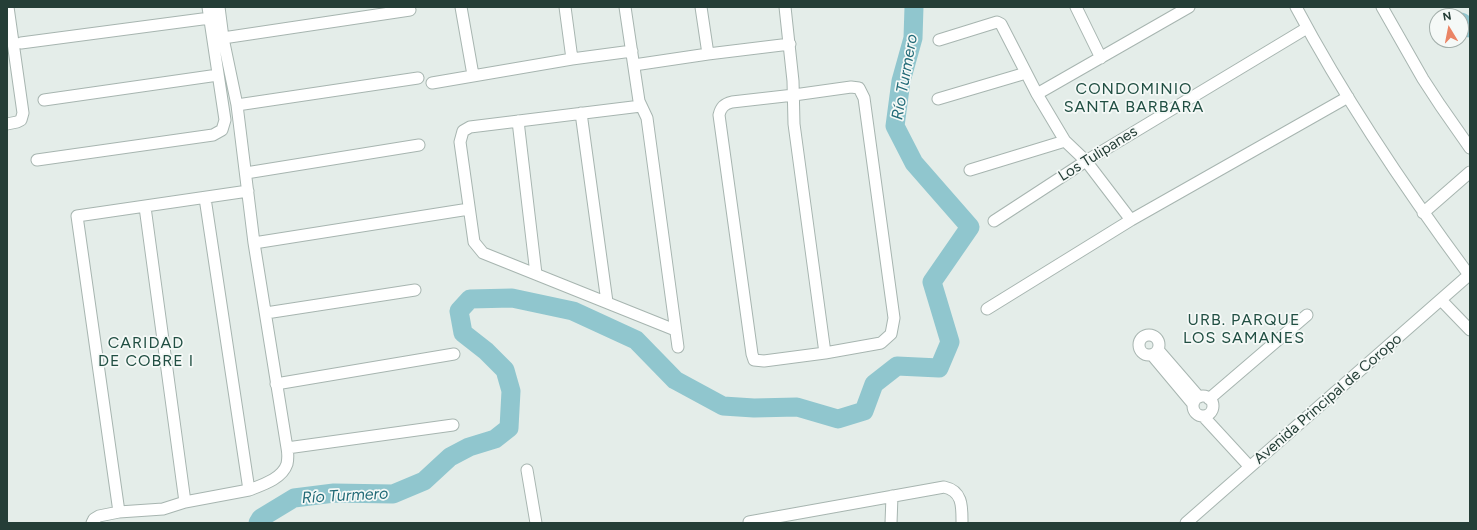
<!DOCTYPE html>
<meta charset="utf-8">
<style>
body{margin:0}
#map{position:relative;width:1477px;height:530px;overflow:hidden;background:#e4ede9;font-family:Figtree,sans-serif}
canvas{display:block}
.frame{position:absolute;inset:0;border:8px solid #253e37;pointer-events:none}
.north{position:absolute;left:1429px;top:8px;width:40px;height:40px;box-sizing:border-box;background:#f5f9f7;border:1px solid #a2aeaa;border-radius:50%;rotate:350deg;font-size:11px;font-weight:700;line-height:16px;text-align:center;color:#253e37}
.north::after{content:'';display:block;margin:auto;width:14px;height:18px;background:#ea8465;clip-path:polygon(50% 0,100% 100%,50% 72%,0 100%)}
</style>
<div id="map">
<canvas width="1477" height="530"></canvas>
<div class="frame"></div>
<div class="north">N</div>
</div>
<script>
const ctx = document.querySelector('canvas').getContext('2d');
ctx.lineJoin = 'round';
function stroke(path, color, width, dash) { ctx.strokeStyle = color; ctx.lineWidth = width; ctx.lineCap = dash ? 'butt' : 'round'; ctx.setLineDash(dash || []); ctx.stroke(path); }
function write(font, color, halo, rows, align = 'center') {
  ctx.font = font + ' Figtree,sans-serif'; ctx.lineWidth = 3.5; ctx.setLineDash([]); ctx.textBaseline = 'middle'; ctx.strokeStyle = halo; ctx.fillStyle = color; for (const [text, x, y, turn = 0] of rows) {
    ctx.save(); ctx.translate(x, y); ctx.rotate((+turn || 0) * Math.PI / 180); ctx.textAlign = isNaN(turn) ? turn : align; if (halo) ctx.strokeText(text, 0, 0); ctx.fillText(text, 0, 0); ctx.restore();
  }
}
const river = new Path2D(`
 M1461 22 1470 28
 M258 523 261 518 294 498 334 493 393 494 424 481 450 457 469 447 495 439 509 428 511 391 505 370 486 351 463 333 459 311 470 299 512 298 573 311 636 340 675 380 723 406 754 408 797 407 838 419 864 411 874 384 897 366 939 368 950 342 932 282 970 227 914 163 895 126 901 81 913 38 914 7`);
const minor = new Path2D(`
 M219 7 223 38
 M461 7 473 75
 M565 7 572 59
 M625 7 639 101 647 118 678 347
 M701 7 708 54
 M785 7 793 81 794 124 825 353
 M1076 7 1101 58
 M1296 7C1346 101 1406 190 1469 275
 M1382 7 1423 79 1440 105 1470 148
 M939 40 997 22 1001 24 1037 94 1065 141 1086 161 1131 220
 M21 43 210 18
 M634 65 708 54 790 44
 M432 83 572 59 632 51
 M851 87 859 88 864 98 894 318 891 334 881 343 825 353 764 361 754 360 752 354 719 115C721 107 724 104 732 102L794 95Z
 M1037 94 1189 7
 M938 99 1026 73
 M44 100 218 75
 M237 105 418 78
 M641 106 470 127 463 131 460 142 474 242 483 253 675 330
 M581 113 607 302
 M518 121 536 274
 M7 124 17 122 21 120 23 113 8 7
 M37 160 213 135 222 130 225 120 208 7
 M970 170 1065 141
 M246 173 419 145
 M205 198 249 490 185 502 163 509 119 512 77 216 248 191
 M145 207 185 502
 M1423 213 1470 172
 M994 221 1086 161 1307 28
 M254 243 469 209
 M1441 300 1470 330
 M987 309 1131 220 1348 97
 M266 313 415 290
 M1139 345a10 10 0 1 1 20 0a10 10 0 1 1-20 0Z
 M1160 352 1199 397
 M1152 355 1193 404
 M276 384 454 354
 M1193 406a10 10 0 1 1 20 0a10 10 0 1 1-20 0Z
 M1209 399 1307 315
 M1203 416 1250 467
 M287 448 453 425
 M527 470 536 523
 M249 490C262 485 282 479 287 464 288 459 288 453 287 448L254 243 237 105 223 38 410 10
 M749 522 944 487C963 491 962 507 962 523
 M92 523 94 519 99 516 119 512
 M891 523 892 496
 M1186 523 1470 274`);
const streetNames = [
 ["Los Tulipanes",1098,154,-32],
 ["Avenida Principal de Coropo",1328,399,-41]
];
const waterNames = [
 ["Río Turmero",905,77,-80],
 ["Río Turmero",345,496,-3]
];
const neighbourhoodNames = [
 ["CONDOMINIO",1134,89],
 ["SANTA BARBARA",1134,107],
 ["URB. PARQUE",1244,320],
 ["LOS SAMANES",1244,338],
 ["CARIDAD",146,343],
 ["DE COBRE I",146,361]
];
stroke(river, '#90c6ce', 19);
stroke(minor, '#a7b5b0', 13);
stroke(minor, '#fff', 11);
write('15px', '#253e37', '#f5f9f7', streetNames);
write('italic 16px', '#216a77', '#f5f9f7', waterNames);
ctx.letterSpacing = '1px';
write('16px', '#214f43', '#f5f9f7', neighbourhoodNames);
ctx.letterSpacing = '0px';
</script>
